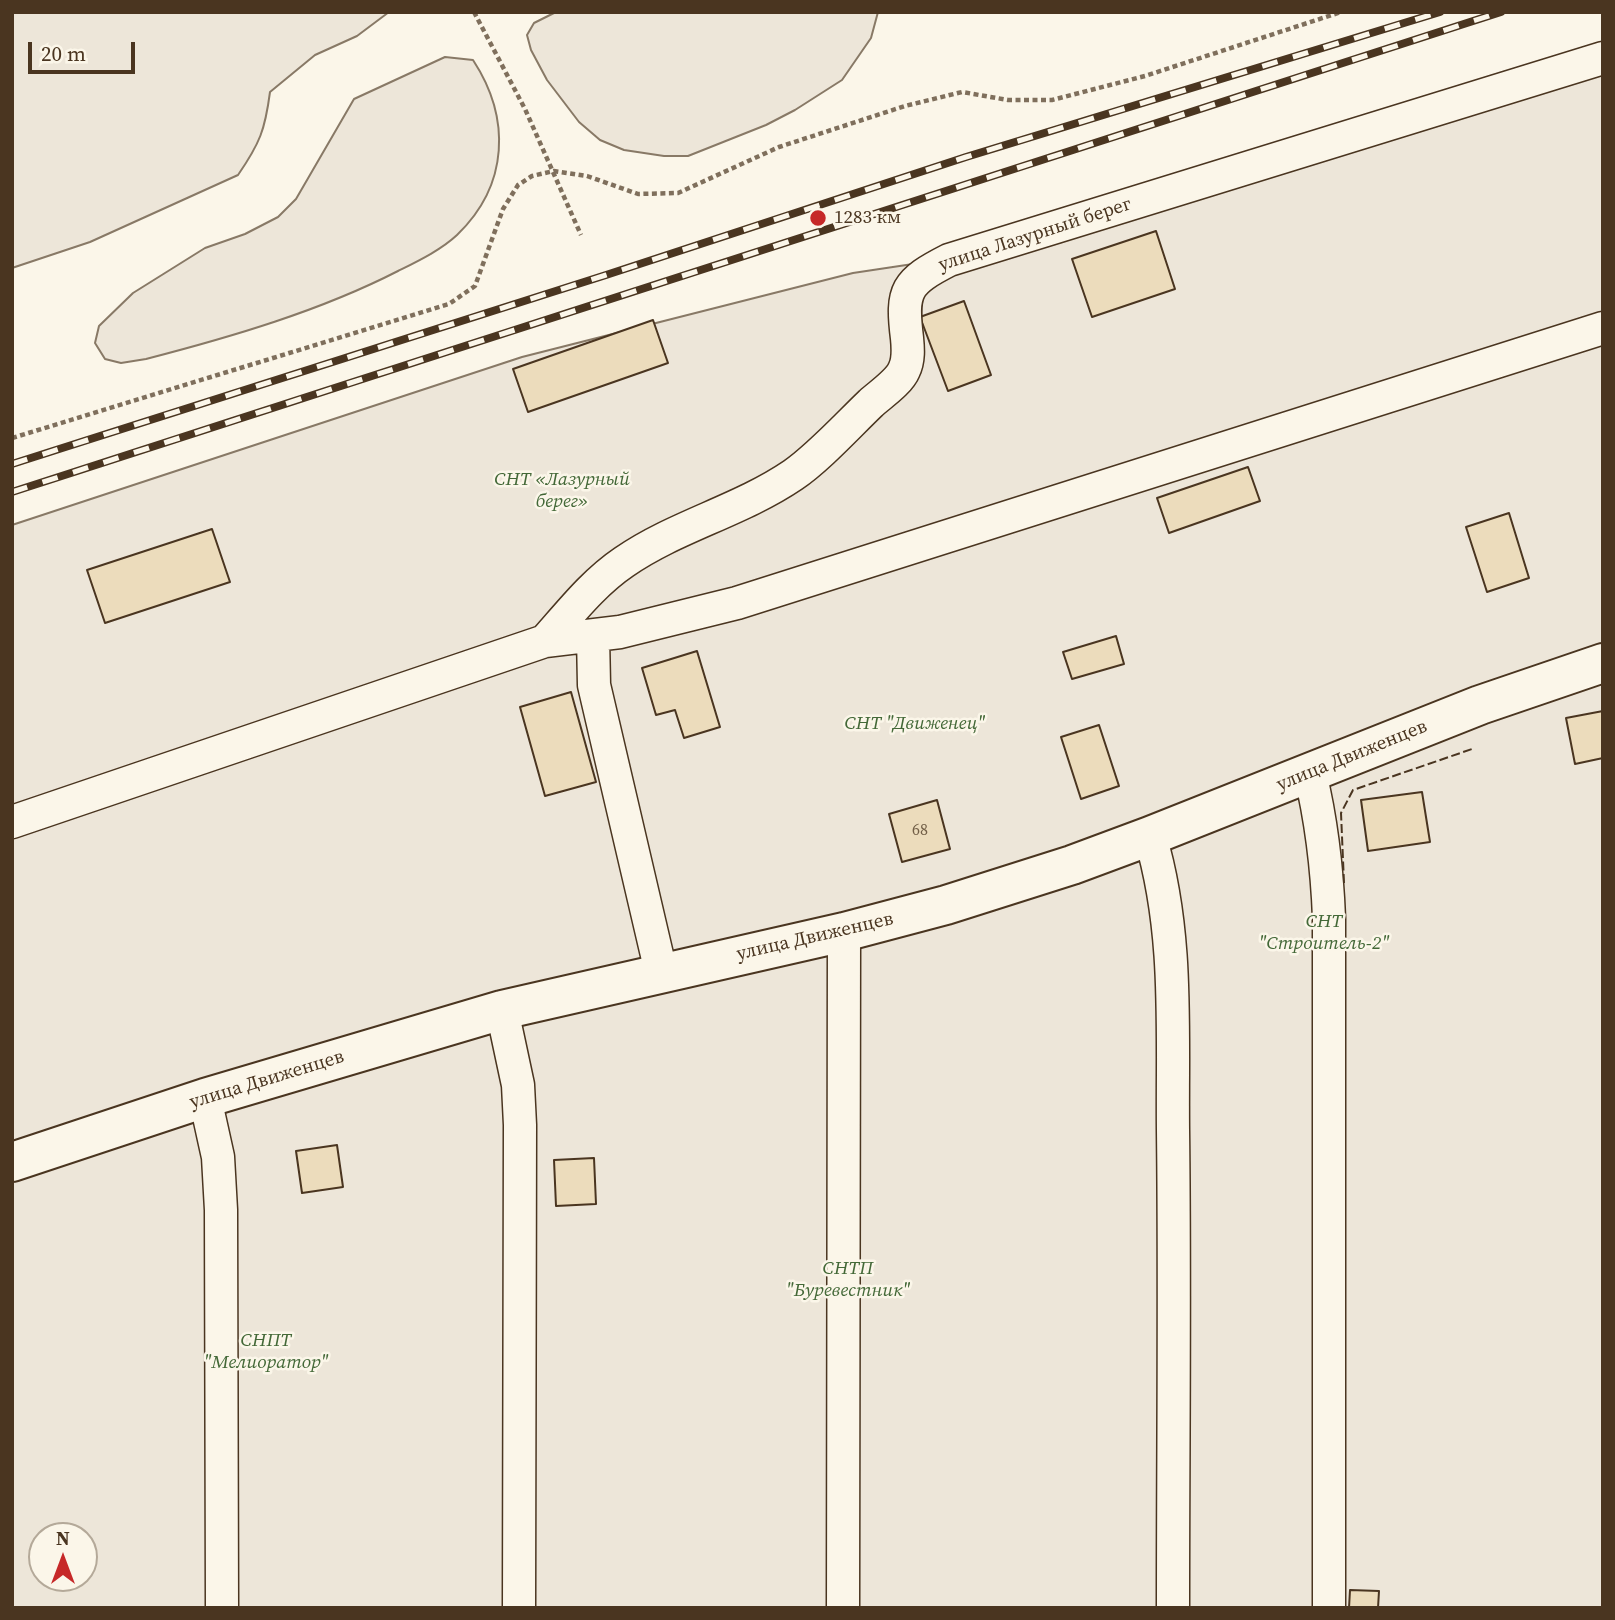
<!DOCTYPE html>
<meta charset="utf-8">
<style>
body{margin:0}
#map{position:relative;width:1615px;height:1620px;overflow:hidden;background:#fbf6e9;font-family:"Source Serif 4",serif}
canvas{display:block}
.frame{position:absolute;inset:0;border:14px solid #4a3520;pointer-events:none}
.north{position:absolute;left:28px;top:1522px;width:70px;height:70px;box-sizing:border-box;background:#fbf6e9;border:2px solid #b4a999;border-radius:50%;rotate:0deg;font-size:19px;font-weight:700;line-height:28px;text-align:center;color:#4a3520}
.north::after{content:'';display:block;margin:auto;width:24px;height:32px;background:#c62828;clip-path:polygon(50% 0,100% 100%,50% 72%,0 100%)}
.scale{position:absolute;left:28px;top:42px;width:107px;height:32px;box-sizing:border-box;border:4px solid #4a3520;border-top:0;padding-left:9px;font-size:21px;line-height:24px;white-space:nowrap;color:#4a3520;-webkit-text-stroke:5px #fbf6e9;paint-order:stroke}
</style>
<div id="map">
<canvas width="1615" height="1620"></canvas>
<div class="frame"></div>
<div class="north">N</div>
<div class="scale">20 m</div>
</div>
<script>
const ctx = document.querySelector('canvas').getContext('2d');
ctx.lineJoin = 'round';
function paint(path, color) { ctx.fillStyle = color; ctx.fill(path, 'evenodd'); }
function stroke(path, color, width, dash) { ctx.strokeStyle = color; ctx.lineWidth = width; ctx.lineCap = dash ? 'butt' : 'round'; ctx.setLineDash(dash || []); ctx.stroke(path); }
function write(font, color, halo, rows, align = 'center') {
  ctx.font = font + ' "Source Serif 4",serif'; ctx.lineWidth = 5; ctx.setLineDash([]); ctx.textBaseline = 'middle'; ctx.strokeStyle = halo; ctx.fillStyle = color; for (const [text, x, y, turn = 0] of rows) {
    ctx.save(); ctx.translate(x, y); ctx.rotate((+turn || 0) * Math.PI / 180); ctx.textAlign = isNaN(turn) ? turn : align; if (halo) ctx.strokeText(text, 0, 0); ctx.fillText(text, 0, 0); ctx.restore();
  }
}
const green = new Path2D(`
 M12 12H389L357 36 315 55 270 92C265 130 260 143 238 175L90 242 12 268Z
 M556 12H878L871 38 842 80 795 110 766 125 688 156H664L624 150 600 140 579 122 547 80 531 50 527 35 534 23Z
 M445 57 473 60C511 118 509 185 457 235 441 250 418 261 398 271 320 311 231 337 146 359L121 363 105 359 95 343 99 326 133 293 205 248 245 234 278 217 296 199 354 99Z
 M1603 60V1608H12V525L522 357 853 273 986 253ZM42 1536H84V1578H42Z`);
const building = new Path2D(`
 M1156 231 1175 289 1092 317 1072 259Z
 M964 301 991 375 948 391 920 317Z
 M653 320 668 363 528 412 513 369Z
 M1248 467 1260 501 1169 533 1157 498Z
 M1509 513 1529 578 1487 592 1466 527Z
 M212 529 230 582 105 623 87 570Z
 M1116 636 1124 664 1072 679 1063 652Z
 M697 651 720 727 684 738 675 710 656 715 642 668Z
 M571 692 596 782 545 796 520 707Z
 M1603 711V758L1575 764 1566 718Z
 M1099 725 1119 786 1081 799 1061 737Z
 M1422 792 1430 842 1368 851 1361 800Z
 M937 800 950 849 902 862 889 814Z
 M337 1145 343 1187 302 1193 296 1151Z
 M594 1158 596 1204 556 1206 554 1160Z
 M1350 1590 1379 1591 1378 1608H1349Z`);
const path = new Path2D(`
 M474 12 525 109 581 235
 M12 438 449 304 475 286 503 209 518 185 532 176 554 171 587 176 638 194 678 193 779 147 905 106 962 92 1008 100H1052L1145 76 1341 12`);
const minor = new Path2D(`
 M593 636 594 685 661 972
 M545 641C570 613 593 583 624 562 676 526 740 511 793 475 818 458 848 425 871 403 881 394 899 382 904 370 909 360 908 348 907 338 901 290 906 282 949 260L1603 58
 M1310 773C1322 823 1327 866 1329 918V1608
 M12 822 545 641 620 632 737 603 1603 328
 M1150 836C1179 933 1172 1030 1173 1130 1175 1289 1173 1449 1173 1608
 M502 1010 518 1085 520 1125 519 1608
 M205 1098 218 1157 221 1210 222 1608
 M843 1608 844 932`);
const tertiary = new Path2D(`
 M12 1162 205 1098 502 1010 844 932 946 905 1072 865 1150 836 1480 705 1603 663`);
const rail = new Path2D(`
 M12 464 606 275 966 157 1440 12
 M12 492 1501 12`);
const fence = new Path2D(`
 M1344 883 1341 813 1353 790 1472 749`);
const markers = [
 [818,218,9,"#c62828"]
];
const numberNames = [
 ["68",920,831]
];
const poiNames = [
 ["1283 км",834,218]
];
const streetNames = [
 ["улица Лазурный берег",1035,235,-18],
 ["улица Движенцев",1352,756,-22],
 ["улица Движенцев",815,937,-13],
 ["улица Движенцев",267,1080,-17]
];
const parkNames = [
 ["СНТ «Лазурный",562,480],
 ["берег»",562,502],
 ["СНТ \"Движенец\"",915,724],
 ["СНТ",1324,922],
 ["\"Строитель-2\"",1324,944],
 ["СНТП",848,1269],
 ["\"Буревестник\"",848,1291],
 ["СНПТ",266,1341],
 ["\"Мелиоратор\"",266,1363]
];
paint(green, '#ede6d9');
stroke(green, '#887966', 2);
paint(building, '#ecdcbc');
stroke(building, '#4a3520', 2);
stroke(minor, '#4a3520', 35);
stroke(tertiary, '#4a3520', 42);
stroke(path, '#7f6f5c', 4.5, [5, 3.5]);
stroke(minor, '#fbf6e9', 32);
stroke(tertiary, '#fbf6e9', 38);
stroke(rail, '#4a3520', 8);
stroke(rail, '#fbf6e9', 5, [16]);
stroke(fence, '#4a3520', 2, [9, 3.5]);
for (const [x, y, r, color] of markers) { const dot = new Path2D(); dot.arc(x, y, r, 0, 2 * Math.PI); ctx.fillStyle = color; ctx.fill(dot); stroke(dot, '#fbf6e9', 2.5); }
write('16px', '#725f47', null, numberNames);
write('19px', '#4a3520', '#fbf6e9', poiNames, 'left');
write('19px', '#4a3520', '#fbf6e9', streetNames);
write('italic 19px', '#436837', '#fbf6e9', parkNames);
</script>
